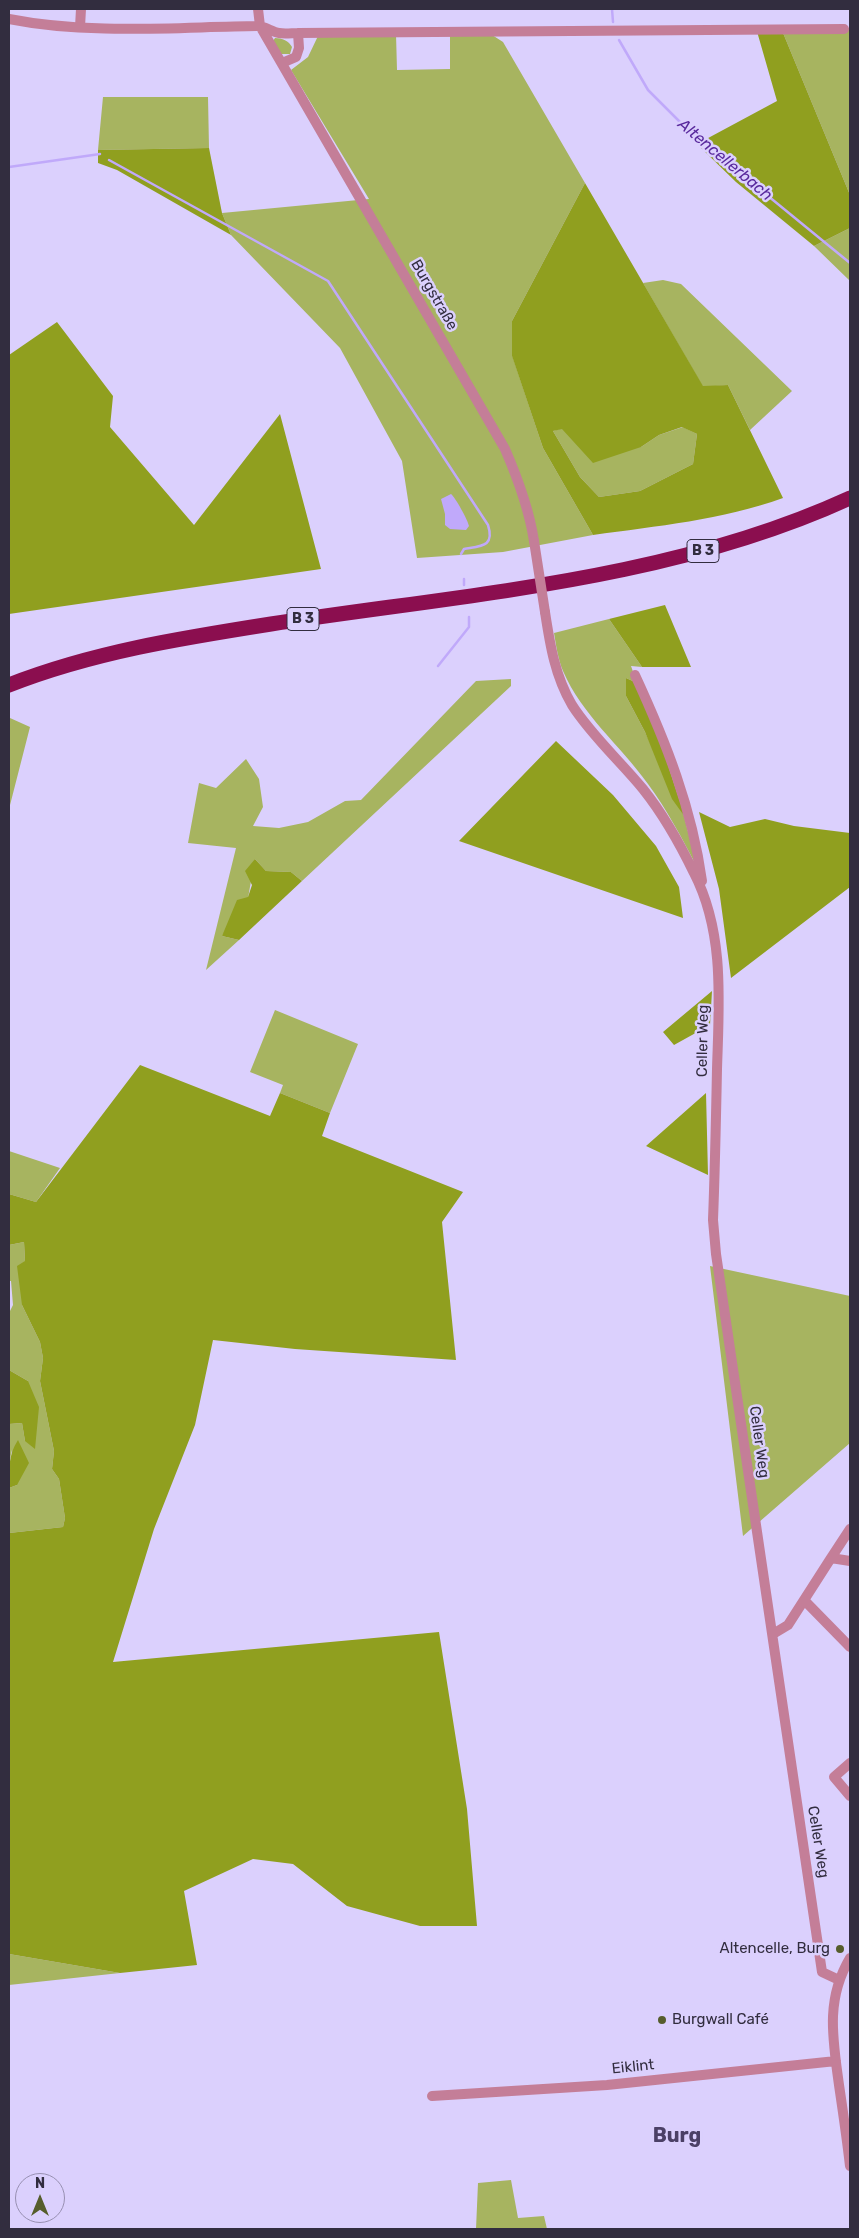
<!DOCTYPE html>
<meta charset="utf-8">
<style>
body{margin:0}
#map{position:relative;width:859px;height:2238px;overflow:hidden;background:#dbd0fd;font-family:Rubik,sans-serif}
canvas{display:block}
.frame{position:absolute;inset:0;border:10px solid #322d3f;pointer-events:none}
.north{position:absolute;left:15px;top:2173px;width:50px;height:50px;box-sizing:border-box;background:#dbd0fd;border:1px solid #978fb1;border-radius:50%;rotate:0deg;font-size:14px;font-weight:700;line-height:20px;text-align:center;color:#322d3f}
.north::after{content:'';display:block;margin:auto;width:18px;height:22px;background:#565d2c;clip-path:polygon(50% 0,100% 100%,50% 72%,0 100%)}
</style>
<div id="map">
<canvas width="859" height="2238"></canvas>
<div class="frame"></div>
<div class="north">N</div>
</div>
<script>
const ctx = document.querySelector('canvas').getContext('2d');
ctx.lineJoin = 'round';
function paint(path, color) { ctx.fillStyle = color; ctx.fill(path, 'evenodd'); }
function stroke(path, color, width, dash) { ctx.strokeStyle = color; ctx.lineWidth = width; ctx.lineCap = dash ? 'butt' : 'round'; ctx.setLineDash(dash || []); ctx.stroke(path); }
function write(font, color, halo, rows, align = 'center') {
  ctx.font = font + ' Rubik,sans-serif'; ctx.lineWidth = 5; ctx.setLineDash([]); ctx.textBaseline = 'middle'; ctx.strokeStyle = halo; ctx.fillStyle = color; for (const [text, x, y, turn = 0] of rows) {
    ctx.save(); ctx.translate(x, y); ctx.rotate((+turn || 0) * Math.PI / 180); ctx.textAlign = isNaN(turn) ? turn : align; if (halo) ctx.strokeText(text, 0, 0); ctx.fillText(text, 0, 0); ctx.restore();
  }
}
const green = new Path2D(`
 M781 28H850V195Z
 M489 33 503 42 585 183 512 321V355L543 448 593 535 503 552 417 558 402 461 340 348 231 235 222 213 369 199 291 70 308 57 318 36 396 34 397 70 450 69V34Z
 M275 38C282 38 289 41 292 47L290 54H279L273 41Z
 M103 97H208L209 148 98 150Z
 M850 228V281L814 246Z
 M663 280 681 284 792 391 750 430 728 385 703 387 643 283Z
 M683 427 697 434 693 464 640 491 599 497 580 477 553 431 562 428 641 447 659 435Z
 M609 619 642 667 631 666 637 683 626 678V696L645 732 684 816 697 867C682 838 667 810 648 784 620 745 582 715 563 671 558 659 556 645 554 633Z
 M511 679V686L302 881 291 872 266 871 255 859 248 898 222 936 239 940 206 970 236 848 188 843 199 783 216 788 246 759 259 779 263 807 253 826 279 828 308 822 345 801 361 800 476 681Z
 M10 718 30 727 9 809V722Z
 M275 1010 358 1044 330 1113 280 1093 283 1085 250 1072Z
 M9 1151 60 1168 36 1202 9 1194Z
 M24 1242 25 1261 22 1305 40 1342 43 1358 40 1381 54 1451 52 1469 59 1479 65 1518 63 1527 9 1533V1488L17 1485 12 1450 9 1464V1424L22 1423 25 1441 28 1381 9 1370V1313L13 1305 11 1281H9V1245Z
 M710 1266 850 1296V1443L743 1536Z
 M9 1954 120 1973 9 1985Z
 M511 2180 518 2218 544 2216 547 2229H476L478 2183Z`);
const forest = new Path2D(`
 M756 28H781L850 195V228L814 246 736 182 697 144 777 101Z
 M209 148 222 213 231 235 117 170 98 163V150Z
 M585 183 703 386 728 385 783 498C722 520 657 526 593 535L543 448 512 356V321ZM682 427 697 434 693 464 640 491 599 497 580 477 553 431 562 429 593 463 641 447 659 435Z
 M57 322 113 396 110 427 194 525 280 414 321 569 9 614V355Z
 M665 605 691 667H642L609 619Z
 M626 678 637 683 654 722 685 817 672 799 645 732 626 696Z
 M556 741 613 795 656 846 679 887 683 918 459 841Z
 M699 812 730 827 765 819 794 826 850 833V887L731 978 719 889Z
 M255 859 266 871 291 872 302 881 239 940 222 936 237 900 248 897 252 885 245 871Z
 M712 991 710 1025 674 1045 663 1032Z
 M140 1065 270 1116 280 1093 330 1113 322 1136 463 1192 442 1222 456 1360 295 1349 213 1340 195 1425 154 1529 113 1662 439 1632 467 1809 477 1926H420L347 1906 293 1864 253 1859 184 1891 197 1965 120 1973 9 1954V1533L63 1527 65 1518 59 1479 52 1469 54 1451 40 1381 43 1358 40 1342 22 1305 17 1266 25 1261 24 1242 9 1245V1194L36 1202Z
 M706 1093 708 1175 646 1146Z
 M9 1370 28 1381 39 1407 35 1449 25 1441 22 1423 9 1424Z
 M18 1440 29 1463 17 1485 9 1488C9 1470 8 1455 18 1440Z`);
const water = new Path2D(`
 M451 494C455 497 468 520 469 526L466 530 450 529 445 525V514L441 499Z`);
const stream = new Path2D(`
 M612 9 613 22
 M619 40 648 90 691 133 850 263
 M109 160 328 281 488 525C495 547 481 546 464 549L461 554
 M9 167 100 154
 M464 579V585
 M438 666 469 627V617`);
const minor = new Path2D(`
 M258 9 260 26 505 449C518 479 529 508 534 541
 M9 19C90 35 175 27 257 26 265 26 272 32 279 33 285 34 292 33 298 33L844 29
 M80 27 81 9
 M282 63 296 57 299 48 298 33
 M545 612C550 645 555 676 572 705 591 735 621 762 643 789 663 814 680 844 694 873 725 933 719 1003 717 1069 716 1119 715 1169 713 1220L716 1254 822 1972 839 1980
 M635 675C666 742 692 808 702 881
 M831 1558 850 1529
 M805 1601 850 1647
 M773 1634 788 1625 831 1558 850 1561
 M850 1763 834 1777 850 1796
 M850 1958C825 2000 833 2040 839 2085 843 2112 847 2139 850 2166
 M432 2096 607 2085 836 2061`);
const highway = new Path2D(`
 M9 685C93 652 182 638 271 624 465 594 669 581 850 498`);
const minorBridge = new Path2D(`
 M534 541 545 612`);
const markers = [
 [840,1949,5,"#565d2c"],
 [662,2020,5,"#565d2c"]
];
const shields = [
 [703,551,32],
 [303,619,32]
];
const shieldNames = [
 ["B 3",703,551],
 ["B 3",303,619]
];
const streetNames = [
 ["Burgstraße",434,295,60],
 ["Celler Weg",703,1041,-89],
 ["Celler Weg",759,1442,82],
 ["Celler Weg",818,1842,81],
 ["Eiklint",633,2067,-6]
];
const poiNames = [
 ["Altencelle, Burg",830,1949],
 ["Burgwall Café",672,2020,"left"]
];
const waterNames = [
 ["Altencellerbach",725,160,40]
];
const districtNames = [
 ["Burg",677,2136]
];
paint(green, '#a7b460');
paint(forest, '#909f1f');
paint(water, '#c0a9fa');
stroke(stream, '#c0a9fa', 2.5);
stroke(minor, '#c47e98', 10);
stroke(highway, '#8b0e4f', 15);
stroke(minorBridge, '#c47e98', 10);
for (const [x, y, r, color] of markers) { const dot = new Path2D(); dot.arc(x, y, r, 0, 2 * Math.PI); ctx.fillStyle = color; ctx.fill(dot); stroke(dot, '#dbd0fd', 2); }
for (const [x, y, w] of shields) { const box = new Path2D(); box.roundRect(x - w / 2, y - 11.5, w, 23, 4); ctx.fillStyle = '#dbd0fd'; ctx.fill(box); stroke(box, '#322d3f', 1); }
write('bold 14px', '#322d3f', null, shieldNames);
write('15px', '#322d3f', '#dbd0fd', streetNames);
write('15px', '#322d3f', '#dbd0fd', poiNames, 'right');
write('italic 16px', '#592a9d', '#dbd0fd', waterNames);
write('bold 20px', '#4b4066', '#dbd0fd', districtNames);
</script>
